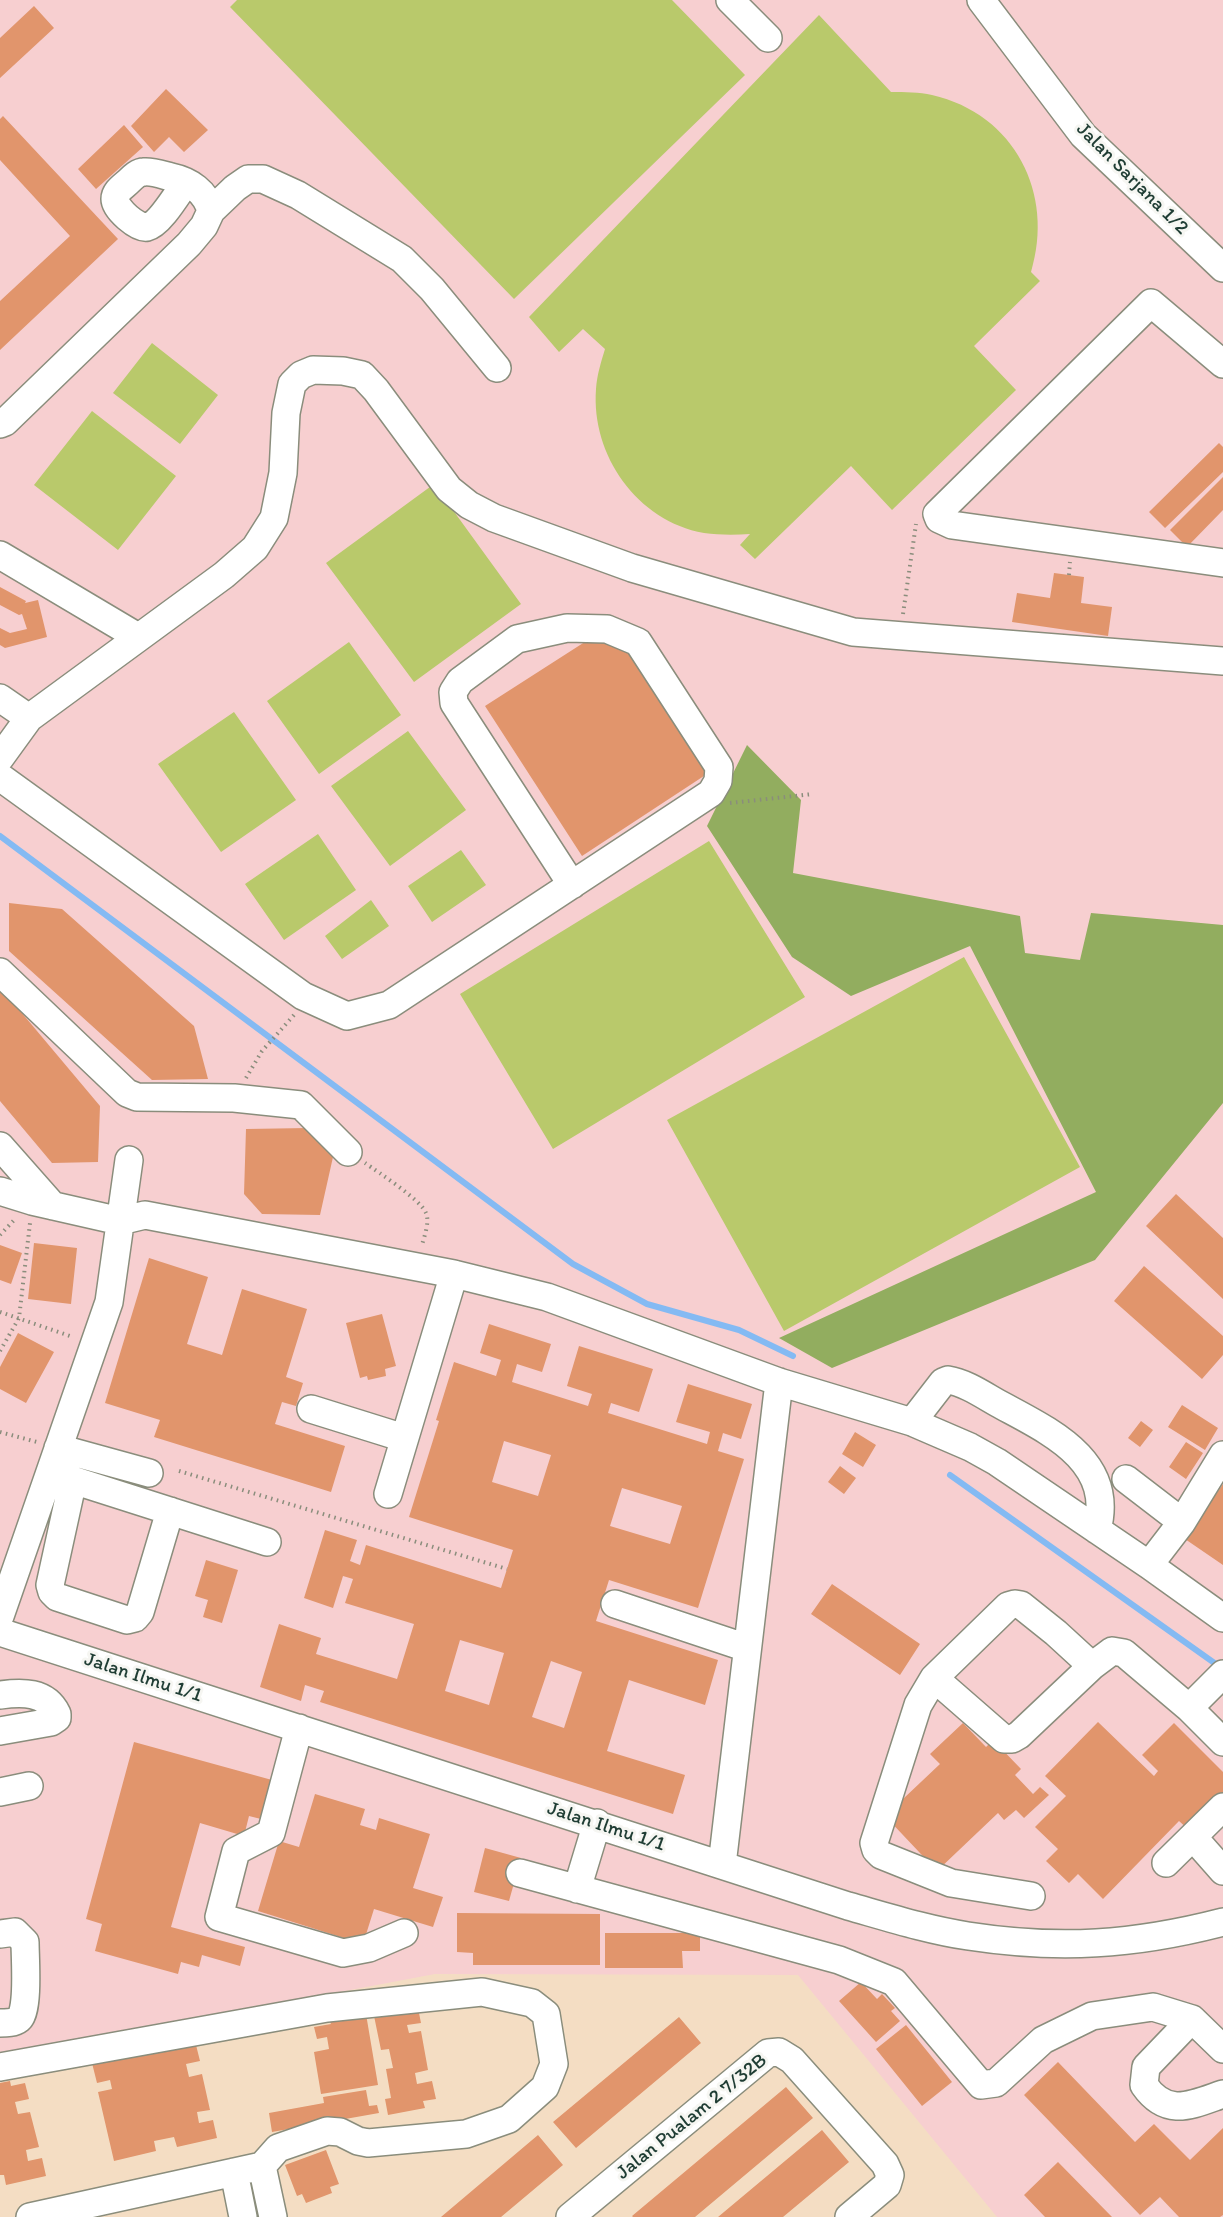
<!DOCTYPE html>
<style>
body{margin:0}
canvas{display:block;background:#f4ddc3}
</style>
<canvas width="1223" height="2217"></canvas>
<script>
const ctx = document.querySelector('canvas').getContext('2d');
ctx.lineJoin = 'round';
function paint(path, color) { ctx.fillStyle = color; ctx.fill(path, 'evenodd'); }
function stroke(path, color, width, dash) { ctx.strokeStyle = color; ctx.lineWidth = width; ctx.lineCap = dash ? 'butt' : 'round'; ctx.setLineDash(dash || []); ctx.stroke(path); }
function write(font, color, halo, rows, align = 'center') {
  ctx.font = font + ' Itim,sans-serif'; ctx.lineWidth = 6; ctx.setLineDash([]); ctx.textBaseline = 'middle'; ctx.strokeStyle = halo; ctx.fillStyle = color; for (const [text, x, y, turn = 0] of rows) {
    ctx.save(); ctx.translate(x, y); ctx.rotate((+turn || 0) * Math.PI / 180); ctx.textAlign = isNaN(turn) ? turn : align; if (halo) ctx.strokeText(text, 0, 0); ctx.fillText(text, 0, 0); ctx.restore();
  }
}
const built = new Path2D(`
 M0 0H1223V2217H997L798 1975 435 1974 0 2056Z`);
const green = new Path2D(`
 M237 0H672L745 75 514 299 230 7Z
 M819 15 891 92C905 92 919 92 932 95 1015 114 1055 194 1031 272L1040 281 974 346 1016 390 892 510 851 466 755 559 740 545 750 534C734 535 719 535 704 533 637 521 591 455 596 389 597 375 601 362 605 349L583 329 559 352 529 317Z
 M152 343 218 395 180 444 113 393Z
 M92 411 176 476 118 550 34 485Z
 M434 484 521 604 414 682 326 563Z
 M349 642 401 715 319 774 267 701Z
 M234 712 296 800 221 852 158 764Z
 M408 731 466 810 390 866 331 786Z
 M318 834 356 890 284 940 245 884Z
 M709 841 805 997 553 1149 460 994Z
 M461 850 486 885 432 922 408 886Z
 M371 900 389 926 342 959 325 936Z
 M964 957 1080 1167 784 1331 667 1120Z`);
const forest = new Path2D(`
 M747 745 801 800 793 873 1020 916 1025 953 1080 960 1091 913 1223 925V1103L1095 1260 832 1368 779 1338 1096 1192 970 946 851 996 792 957 707 826Z`);
const stream = new Path2D(`
 M0 836 573 1264 647 1304 739 1330 793 1356
 M950 1475 1220 1667`);
const building = new Path2D(`
 M34 6 54 28 0 78V38Z
 M166 89 208 130 184 152 169 137 154 152 131 126Z
 M3 116 118 239 0 350V301L70 236 0 160V119Z
 M124 125 143 147 96 189 78 169Z
 M1219 443 1223 447V472L1165 528 1149 512Z
 M1223 477V510L1187 547 1170 530Z
 M1054 573 1084 577 1081 603 1112 607 1108 636 1012 622 1017 593 1050 598Z
 M0 587 26 601 25 603 38 600 47 637 5 648 0 645V628L10 633 27 629 22 614 19 615 0 605Z
 M591 638 633 644 710 772 582 856 485 706Z
 M9 903 62 909 194 1026 208 1079 152 1080 9 951Z
 M0 987 100 1106 98 1162 52 1163 0 1101Z
 M308 1128 333 1157 320 1215 262 1214 244 1194 246 1129Z
 M1176 1194 1223 1238V1299L1146 1226Z
 M34 1243 77 1248 71 1304 28 1299Z
 M0 1245 22 1253 11 1284 0 1280Z
 M149 1258 208 1277 187 1344 222 1355 242 1289 307 1309 286 1377 303 1383 296 1406 282 1402 275 1424 345 1446 331 1492 154 1437 160 1420 105 1403Z
 M1144 1266 1223 1336V1355L1202 1379 1114 1301Z
 M382 1314 396 1366 385 1369 386 1376 368 1380 367 1376 360 1378 346 1323Z
 M489 1324 551 1344 542 1372 517 1364 512 1382 588 1406 592 1394 567 1386 579 1346 653 1369 639 1412 611 1403 608 1413 707 1444 710 1432 676 1422 688 1384 752 1404 741 1439 723 1433 718 1451 744 1459 698 1608 609 1580 596 1621 718 1660 705 1705 629 1680 607 1751 685 1775 673 1814 320 1702 324 1691 305 1685 301 1701 260 1687 279 1624 321 1638 316 1654 397 1679 414 1624 345 1603 353 1579 343 1576 333 1608 304 1598 325 1530 357 1540 350 1561 360 1565 366 1545 501 1588 513 1550 409 1517 439 1421 436 1420 454 1362 496 1376 501 1360 480 1353ZM504 1441 551 1455 538 1496 492 1482ZM622 1488 682 1506 670 1544 610 1526ZM460 1640 504 1653 489 1705 445 1691ZM551 1661 582 1672 564 1728 532 1717Z
 M18 1333 54 1352 26 1403 0 1389V1367Z
 M1182 1405 1218 1428 1205 1450 1168 1427Z
 M1141 1421 1153 1430 1140 1447 1128 1438Z
 M855 1432 876 1445 863 1467 842 1454Z
 M1186 1442 1203 1453 1186 1479 1169 1467Z
 M840 1466 856 1478 844 1494 828 1482Z
 M1223 1484V1565L1185 1539Z
 M206 1560 238 1570 222 1623 203 1617 208 1600 195 1596Z
 M832 1584 920 1644 900 1675 811 1614Z
 M1098 1722 1154 1776 1158 1771 1142 1755 1174 1723 1223 1772V1795L1189 1830 1179 1821 1103 1899 1078 1874 1069 1883 1046 1861 1058 1849 1035 1827 1066 1796 1045 1776Z
 M963 1723 986 1747 993 1740 1021 1769 1015 1775 1033 1794 1040 1787 1049 1795 1024 1818 1016 1810 1004 1820 998 1813 937 1871 885 1816 940 1764 930 1754Z
 M134 1742 272 1780 261 1819 249 1816 244 1836 200 1823 171 1927 245 1947 240 1966 202 1955 199 1967 181 1962 178 1974 95 1951 102 1924 86 1919Z
 M315 1794 365 1809 360 1825 376 1830 379 1818 430 1834 413 1888 443 1897 433 1927 374 1909 363 1944 258 1911 279 1841 299 1847Z
 M485 1848 521 1858 509 1901 474 1892Z
 M457 1913 600 1914V1965H473V1953L457 1952Z
 M605 1933H700V1951H682L683 1968H605Z
 M861 1982 877 1999 882 1994 895 2008 891 2011 900 2021 876 2042 839 2001Z
 M417 2003 421 2023 407 2025 409 2033 421 2031 428 2070 415 2073 417 2084 432 2081 436 2099 423 2101 425 2108 388 2115 385 2099 391 2098 386 2069 393 2068 389 2049 381 2050 373 2011Z
 M366 2014 378 2085 321 2094 314 2052 329 2049 327 2037 317 2039 314 2027 331 2024 329 2020Z
 M679 2017 701 2043 576 2148 553 2122Z
 M906 2025 952 2082 922 2106 876 2049Z
 M181 2043 182 2048 196 2045 200 2061 186 2064 189 2077 202 2074 210 2110 197 2112 199 2123 213 2120 217 2138 177 2147 174 2137 154 2141 156 2151 114 2161 98 2092 112 2089 110 2080 97 2083 92 2063Z
 M1058 2062 1135 2142 1154 2124 1190 2160 1223 2128V2215L1220 2217H1179L1160 2197 1140 2215 1024 2095Z
 M10 2081 11 2086 25 2083 29 2099 15 2102 18 2114 30 2112 39 2147 26 2150 28 2161 42 2158 46 2176 6 2185 4 2175H0V2083Z
 M786 2087 813 2118 695 2217H633L632 2216Z
 M366 2090 369 2106 377 2105 379 2113 272 2132 269 2113 324 2103 323 2097Z
 M822 2130 849 2162 783 2217H718Z
 M538 2135 563 2165 501 2217H441Z
 M326 2150 339 2184 330 2187 332 2193 306 2203 302 2194 297 2196 285 2165Z
 M1058 2162 1112 2217H1045L1024 2195Z`);
const path = new Path2D(`
 M1069 575 1070 562
 M903 614 916 524
 M730 803 813 794
 M246 1078 262 1051 294 1015
 M365 1163C378 1172 421 1200 426 1213 430 1222 424 1237 422 1245
 M0 1235 16 1218
 M0 1312 73 1337
 M0 1351 19 1318 30 1223
 M0 1432 37 1442
 M179 1471 507 1569`);
const minor = new Path2D(`
 M730 0 768 38
 M981 0 1083 135 1223 268
 M211 211 235 188 248 179H263L298 195 402 259 432 289 497 368
 M1223 364 1151 303 937 514 939 519 952 525 1223 563
 M0 424 5 422 189 244 204 226 211 211C206 192 190 181 171 177 163 175 152 171 144 172 138 172 133 177 129 181 124 186 115 191 115 199 115 209 138 229 147 227 160 224 178 193 186 182
 M0 555 138 637
 M0 698 29 718
 M0 758 29 718 224 575 255 548 274 518 283 473 286 413 292 384 301 375 313 370 343 371 362 375 376 390 449 489 469 505 494 518 632 568 853 632 1223 661
 M0 777 303 996 347 1016 389 1005 711 793 718 781 719 767 638 642 607 629 567 628 517 639 460 681 453 692 454 703 572 885
 M0 972 127 1093 137 1097 234 1098 301 1105 348 1152
 M0 1146 53 1206
 M0 1191 32 1201 120 1221 145 1215 454 1274 547 1297 779 1382 912 1422 970 1447 997 1462 1149 1565 1223 1618
 M311 1409 404 1438
 M912 1422 943 1382 948 1380C967 1383 986 1397 1003 1406 1053 1433 1115 1462 1097 1530
 M58 1448 149 1473
 M57 1475 267 1542
 M1126 1479 1182 1522
 M73 1480 50 1585 52 1592 57 1597 127 1620 135 1618 140 1612 170 1511
 M388 1494 454 1274
 M1149 1565 1182 1522 1223 1455
 M615 1604 747 1648
 M0 1616 109 1302 129 1160
 M0 1632 848 1906C887 1917 928 1930 968 1936 1059 1950 1134 1945 1223 1922
 M1223 1674 1189 1708 1223 1742
 M934 1678 1004 1739H1012L1019 1735 1092 1666 1112 1651 1124 1653 1189 1708
 M0 1695C22 1692 46 1691 57 1714V1718L51 1722 0 1731
 M299 1728 271 1833 236 1851 219 1917 343 1953 369 1948 404 1933
 M0 1792 29 1786
 M1193 1837 1223 1871
 M1166 1863 1223 1807
 M722 1865 779 1382
 M520 1873 839 1960 894 1982 981 2085 996 2083 1043 2040 1092 2016 1153 2007 1192 2019 1223 2049
 M577 1889 597 1823
 M1031 1896 951 1883 881 1855 876 1850 874 1843 918 1705 934 1678 1008 1606 1015 1604 1021 1605 1056 1633 1092 1666
 M0 1934 15 1932 25 1942C25 1956 29 2011 19 2019 14 2023 6 2023 0 2023
 M1192 2019 1146 2067 1144 2085C1167 2118 1191 2105 1223 2094
 M0 2067 327 2008 482 1992 532 2003 546 2014 554 2064 545 2087 509 2119 466 2134 368 2143 358 2141 340 2132 327 2131 278 2148 262 2166 30 2217
 M262 2166 273 2217
 M234 2172 243 2217
 M570 2217 768 2053 779 2052 792 2060 885 2164 890 2175 887 2185 849 2217`);
const streetNames = [
 ["Jalan Sarjana 1/2",1132,179,45],
 ["Jalan Ilmu 1/1",143,1678,18],
 ["Jalan Ilmu 1/1",606,1827,18],
 ["Jalan Pualam 2 7/32B",692,2117,-39]
];
paint(built, '#f7cfd0');
paint(green, '#b9c96b');
paint(forest, '#92ad5f');
stroke(stream, '#84baf3', 6);
paint(building, '#e1956c');
stroke(minor, '#8a8d7c', 30);
stroke(path, '#8a8d7c', 4, [1.5, 4.5]);
stroke(minor, '#fff', 27);
write('20px', '#1f3d34', '#f6f6f2', streetNames);
</script>
